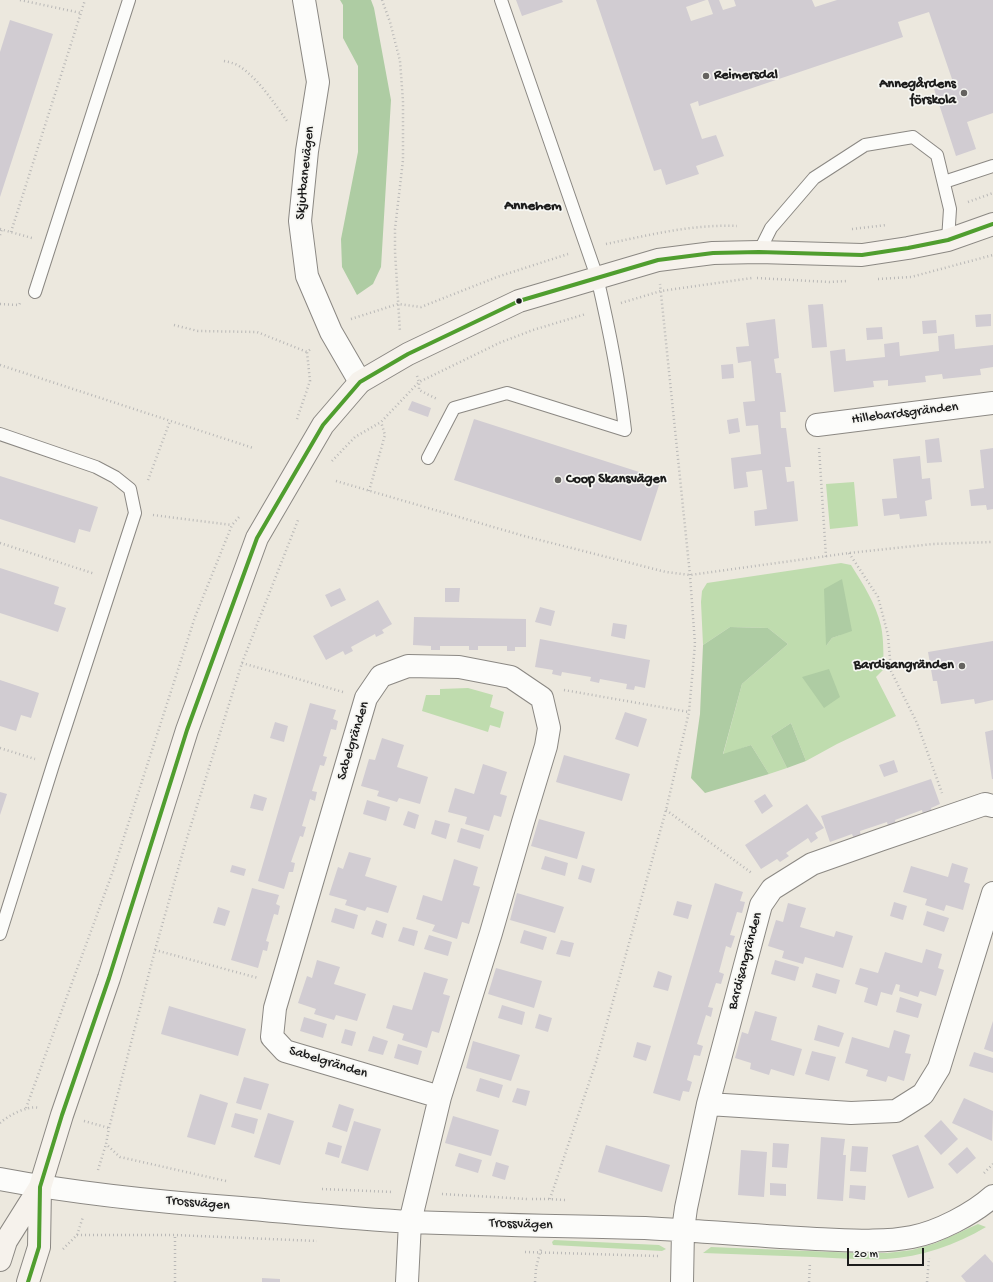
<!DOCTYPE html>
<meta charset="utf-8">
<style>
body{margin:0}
#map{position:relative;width:993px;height:1282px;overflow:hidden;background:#ece8de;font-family:"Gochi Hand",sans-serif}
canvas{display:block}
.scale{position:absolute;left:847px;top:1248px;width:77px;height:18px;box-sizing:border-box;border:2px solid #1c1c1c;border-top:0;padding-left:5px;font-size:12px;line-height:14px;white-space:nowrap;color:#1c1c1c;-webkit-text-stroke:3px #f6f6f2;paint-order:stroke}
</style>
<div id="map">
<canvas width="993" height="1282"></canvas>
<div class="scale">20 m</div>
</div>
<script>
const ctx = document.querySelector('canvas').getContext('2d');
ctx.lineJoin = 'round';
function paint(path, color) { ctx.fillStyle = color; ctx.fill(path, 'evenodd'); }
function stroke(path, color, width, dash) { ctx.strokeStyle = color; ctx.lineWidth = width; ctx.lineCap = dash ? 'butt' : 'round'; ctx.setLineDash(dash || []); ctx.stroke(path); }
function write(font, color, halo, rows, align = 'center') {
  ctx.font = font + ' "Gochi Hand",sans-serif'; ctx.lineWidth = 3.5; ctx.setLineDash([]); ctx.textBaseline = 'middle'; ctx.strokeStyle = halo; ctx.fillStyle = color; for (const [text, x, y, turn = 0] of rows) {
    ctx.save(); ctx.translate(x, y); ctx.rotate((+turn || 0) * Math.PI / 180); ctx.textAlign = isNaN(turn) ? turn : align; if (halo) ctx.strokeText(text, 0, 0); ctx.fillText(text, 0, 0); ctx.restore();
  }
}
const green = new Path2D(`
 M854 482 858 526 830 529 826 484Z
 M841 563 851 565C863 584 876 604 881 626 884 640 883 655 884 669L876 677 896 716 837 744 806 761 791 723 771 736 787 768 769 774 751 745 723 755 742 684 788 644 768 628 730 627 703 645 701 602 702 591 707 583ZM842 579 840 635 832 638 826 646Z
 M468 688 493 695 490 707 504 712 500 728 490 725 488 732 422 711 426 695H440V689Z
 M978 1224 986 1227C956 1245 921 1257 886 1259 862 1260 837 1258 813 1257 776 1256 740 1254 703 1253L711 1247 858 1253H887L912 1250 936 1243Z
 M554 1240 659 1245 666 1249 662 1251 553 1245 552 1242Z`);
const forest = new Path2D(`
 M340 0H371L374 8 391 100 381 267 373 284 357 295 342 267 341 239 358 152V66L343 38V5Z
 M842 579 852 631 832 638 826 646 824 589Z
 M730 627 768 628 788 644 742 684 723 754 751 745 769 774 705 793 691 778 700 714 703 645Z
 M829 669 840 697 824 708 802 677Z
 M791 723 806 761 787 768 771 736Z`);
const building = new Path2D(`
 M516 0H562L563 2 522 16Z
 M596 0H706L686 7 691 21 713 14 708 0H719L723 10 736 6 734 0H812L815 7 837 0H993V113L967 122 976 149 956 156 934 89 953 82 929 12 898 22 903 37 699 106 698 101 690 104 702 139 716 135 724 156 696 166 699 174 666 185 661 169 654 171Z
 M10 20 53 34 0 197V52Z
 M823 304 827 347 812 348 808 305Z
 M991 314V326L976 327 975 315Z
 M775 319 779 358 774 359 776 373H781L786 412H780L781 428H786L791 467H785L787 482 794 481 798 521 755 526 754 511 767 509 762 470 746 472 748 487 734 489 731 458 761 454 758 425 746 426 743 402 755 401 751 361 738 363 736 347 749 346 746 323Z
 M936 320 937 333 923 334 922 321Z
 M882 327 883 339 867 340 866 328Z
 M954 334 955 349 993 345V367L980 369 981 375 943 379 942 374 925 376 926 382 888 386V380L873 381 874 387 834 392 830 351 845 349 846 361 885 357 884 344 899 342 900 356 939 351 938 336Z
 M733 364 734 378 722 379 721 365Z
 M412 401 431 408 428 417 408 410Z
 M738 418 740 432 729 434 727 420Z
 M474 419 661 479 641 541 454 480Z
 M939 438 942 462 927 463 925 440Z
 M993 448V509L987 510 986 505 971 506 969 490 984 488 980 450Z
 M920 456 922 479 930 478 932 499 925 501 927 516 900 519 899 514 884 516 882 499 897 498 893 459Z
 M0 476 98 507 90 532 79 529 75 543 0 519Z
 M0 568 59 587 54 604 66 608 58 632 0 613Z
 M340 588 346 600 331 607 325 595Z
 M445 588H460L459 602H445Z
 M378 600 392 624 382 630 384 633 376 637 375 634 351 647 353 651 345 655 343 651 326 660 313 636Z
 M540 607 555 611 551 626 535 622Z
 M414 617 526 619V647H515V651H507V646H478V650H469V646H440V650H431V646L413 645Z
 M613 623 627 625 625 639 611 636Z
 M540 639 650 660 645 688 635 686 634 690 626 689 627 684 600 679 599 683 590 681 591 677 562 672 561 676 552 674 553 670 535 667Z
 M993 641V700L975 704 974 699 941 704 937 681H933L928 652Z
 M0 680 39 693 31 718 21 715 16 731 0 726Z
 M310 703 336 710 333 719 338 721 336 730 331 729 323 756 327 757 324 766 320 765 312 791 317 792 315 801 310 799 302 826 306 827 303 837 300 836 291 862 295 863 293 872H289L284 889 258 881Z
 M625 712 647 719 638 747 615 739Z
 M275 722 288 726 284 742 270 738Z
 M993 730V779H992L985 732Z
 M382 738 404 745 397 767 428 777 420 804 399 798 397 802 377 796 379 791 361 786 369 759 375 760Z
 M564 755 630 774 622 801 556 782Z
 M894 760 898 772 884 777 879 765Z
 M483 764 507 772 500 794 507 796 501 817 494 815 489 831 465 824 467 817 448 812 455 788 474 794Z
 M931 779 940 804 931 808 932 812 923 815 922 810 895 820 896 824 888 826 887 822 860 831 861 837 854 839 852 834 830 842 821 816Z
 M0 792 7 794 0 815Z
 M254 794 267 798 263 811 250 808Z
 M765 794 773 806 762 814 754 801Z
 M367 800 390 807 386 821 363 814Z
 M807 804 824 828 815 833 818 838 811 843 808 838 786 853 789 856 780 862 777 859 761 869 745 845Z
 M408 811 419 815 415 829 403 825Z
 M539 819 585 832 577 859 531 846Z
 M435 820 450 824 446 839 431 834Z
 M461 828 484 835 480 849 457 842Z
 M349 852 371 858 365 876 397 886 388 913 367 907 365 911 345 905 347 900 329 895 338 867 343 869Z
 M545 856 568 863 565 876 541 869Z
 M454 859 478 867 473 885 480 887 469 924 462 922 457 939 432 931 435 925 416 919 423 895 442 901Z
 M952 863 968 868 964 882 970 884 963 910 946 905 944 911 925 905 927 899 903 892 911 866 948 877Z
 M232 865 246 869 244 876 230 872Z
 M582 865 595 869 591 883 578 879Z
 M715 883 743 892 740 901 745 902 742 913 737 912 730 935 735 936 731 948 726 946 719 972 724 974 721 984 716 983 708 1007 713 1008 711 1017 706 1015 697 1044 703 1046 700 1056 694 1055 687 1080 692 1082 689 1092 683 1091 680 1101 653 1093Z
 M252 888 279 895 276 904 280 906 278 915 274 914 266 941 269 942 267 951 263 950 258 968 231 960Z
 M517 893 564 907 555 933 510 920Z
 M677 901 692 905 688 919 673 915Z
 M894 902 907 906 903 920 890 916Z
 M788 903 806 908 800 927 834 937 836 931 853 936 843 968 805 957 803 964 782 958 784 951 768 946 776 920 783 922Z
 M218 907 230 911 225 926 213 923Z
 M335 908 358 915 354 929 331 922Z
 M927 911 949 918 944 932 923 925Z
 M376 920 387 924 383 938 371 934Z
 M403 927 418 931 414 946 398 941Z
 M524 930 547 937 543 950 520 943Z
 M429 935 452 942 448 956 424 949Z
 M561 940 574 943 570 957 556 954Z
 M926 949 942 954 938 968 944 970 936 996 920 991 918 997 899 991 900 985 896 984 892 995 881 992 877 1006 864 1002 868 988 855 984 860 968 878 973 885 952 922 963Z
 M317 960 340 967 334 984 366 994 357 1021 336 1015 334 1020 314 1014 316 1009 298 1003 307 976 312 978Z
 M775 960 799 967 795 981 771 974Z
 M496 968 542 981 534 1008 488 994Z
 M658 971 672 976 668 991 653 987Z
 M424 972 448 979 443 994 450 996 439 1033 432 1031 427 1048 402 1040 404 1034 386 1028 393 1005 412 1010Z
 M816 973 840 980 836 994 812 987Z
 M900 997 922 1004 918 1018 896 1012Z
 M502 1005 525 1012 522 1025 498 1018Z
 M169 1006 246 1029 238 1056 161 1034Z
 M755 1011 777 1017 771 1040 802 1049 794 1076 771 1069 769 1075 750 1069 751 1063 735 1058 742 1032 748 1034Z
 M539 1014 552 1018 548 1032 535 1028Z
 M304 1017 327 1024 323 1038 300 1031Z
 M993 1021V1052L984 1049Z
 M818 1025 844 1033 839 1047 814 1040Z
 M345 1029 356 1032 352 1046 341 1043Z
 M894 1030 910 1035 905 1053 911 1054 904 1081 888 1076 886 1082 866 1076 868 1070 845 1063 852 1037 889 1048Z
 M373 1036 388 1041 383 1055 368 1051Z
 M473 1041 520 1055 511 1081 466 1068Z
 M637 1042 651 1046 646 1061 633 1057Z
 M398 1044 422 1051 418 1065 394 1058Z
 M812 1051 836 1057 829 1081 805 1074Z
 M974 1052 993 1058V1073L969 1066Z
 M244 1077 269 1084 261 1110 236 1103Z
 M480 1078 503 1085 499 1098 476 1091Z
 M517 1088 530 1091 526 1106 512 1102Z
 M200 1094 228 1103 215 1145 187 1137Z
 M964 1098 993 1111 992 1141 952 1123Z
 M339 1104 354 1109 347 1132 332 1127Z
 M235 1113 258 1119 254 1134 231 1127Z
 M268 1113 294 1121 280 1165 254 1157Z
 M453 1116 499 1130 491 1156 445 1143Z
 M941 1120 958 1139 941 1155 924 1136Z
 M354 1121 381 1129 368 1171 341 1163Z
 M821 1137 845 1139 843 1155H846L843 1201 817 1199Z
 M328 1142 342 1146 339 1158 325 1154Z
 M773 1143 789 1144 787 1168 772 1167Z
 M606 1145 670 1165 662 1192 598 1172Z
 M918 1145 934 1188 908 1198 892 1155Z
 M852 1146 868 1147 866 1172 850 1171Z
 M967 1147 976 1158 957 1174 948 1164Z
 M741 1150 767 1152 764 1197 738 1195Z
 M459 1153 482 1160 478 1173 455 1166Z
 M496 1162 509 1166 505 1180 492 1176Z
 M770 1183 786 1184V1196L770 1195Z
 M850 1185 866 1186 865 1200 849 1198Z
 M985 1254 993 1263V1282H966L961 1276Z
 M262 1278 280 1279V1282H262Z`);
const path = new Path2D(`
 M20 0 81 13
 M382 0 390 22 400 61 403 101V160L395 229V252L400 332
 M224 61C229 62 234 63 239 66 258 78 274 103 287 121
 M968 202 993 193
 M0 229 32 238
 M852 229 887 225
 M11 232 85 0
 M0 235 2 229
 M606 244C649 235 693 224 737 226
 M757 278 829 282 848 281
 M878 279 911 277 993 255
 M621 303 661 291 752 278
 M0 304 19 305 20 303
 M351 319 398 304 421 307 497 277 568 254
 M174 325 198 331 257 332 307 352
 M0 365 253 448
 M417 376 419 382V390L437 399
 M297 419 310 381 307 352 312 348
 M819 448 826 557
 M332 461 355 437 381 422 419 382 499 343 533 330 586 314
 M148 480 170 421
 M336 481 524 536 666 572 690 575 849 553 933 544 993 542
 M369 491 385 435 381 422
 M153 515 232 525
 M0 543 95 574
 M849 553 878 597 888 635 891 671 917 723 942 793
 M242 663 343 692
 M564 690 689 712
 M0 748 35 759
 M666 810 753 874
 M155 950 258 978
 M26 1108 113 871 195 617 232 525 240 516
 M84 1121 109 1128
 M0 1123C9 1115 28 1105 39 1108
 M98 1170 106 1144
 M984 1173 993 1164
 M226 1181 120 1157 106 1144 109 1128 155 950 186 841 242 663 298 520
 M322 1189 393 1192
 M442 1194 527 1199
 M532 1199H550L565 1200
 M550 1199 596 1062 666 810 689 712 695 644 690 575 660 284
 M77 1235H175L317 1241
 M63 1249 77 1235 83 1217
 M525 1252 658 1256
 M175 1282V1235
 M535 1282 536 1268 541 1249
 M809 1282 810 1262
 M927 1282 929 1258`);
const lane = new Path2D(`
 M944 182 993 166
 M759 252 771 228 814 178 865 145 913 137 937 155 950 209 948 240
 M35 292 129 0
 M0 434 96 467 115 477 130 489 135 513 53 765 0 934
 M428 458 454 408 507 393 625 430C619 378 609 328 597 277L501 0`);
const street = new Path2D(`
 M304 0 318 82 307 151 300 221 307 276 331 332 360 382
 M817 425 993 403
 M708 1104 851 1113 896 1111 923 1094 939 1068 993 893
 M0 1179C79 1194 160 1202 241 1208 298 1213 355 1219 412 1222 490 1225 567 1226 645 1228 702 1231 759 1236 816 1239 848 1240 881 1243 912 1237 938 1232 973 1214 993 1196
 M407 1282 410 1222 440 1097 491 933 523 822 546 746 549 728 542 698 511 677 459 667 408 666 381 676 366 698 275 1008 272 1037 285 1051 440 1097
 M682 1282 683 1230 686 1208 708 1104 761 905 772 889 812 864 880 840 985 804 993 806`);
const secondary = new Path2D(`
 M0 1260 6 1241 40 1187 62 1115 109 978 187 730 257 538 323 425 360 382 408 354 519 301 658 260 713 253 759 252 862 255 908 248 948 240 993 224
 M28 1282 39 1247 40 1187`);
const bus1 = new Path2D(`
 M28 1282 39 1247 40 1187 62 1115 109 978 187 730 257 538 323 425 360 382 408 354 519 301 658 260 713 253 759 252 862 255 908 248 948 240 993 224`);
const markers = [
 [706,76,4,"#656360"],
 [964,93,4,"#656360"],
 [519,301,3.5,"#1c1c1c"],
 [558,480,4,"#656360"],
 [962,666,4,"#656360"]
];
const poiNames = [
 ["Reimersdal",714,76],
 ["Annegårdens",956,85,"right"],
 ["förskola",956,101,"right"],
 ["Coop Skansvägen",566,480],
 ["Bardisangränden",954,666,"right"]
];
const streetNames = [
 ["Skjutbanevägen",306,173,-84],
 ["Hillebardsgränden",905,414,-7],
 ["Sabelgränden",354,741,-73],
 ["Bardisangränden",746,961,-75],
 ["Sabelgränden",328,1063,17],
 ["Trossvägen",198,1204,5],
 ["Trossvägen",521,1225,2]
];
const neighbourhoodNames = [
 ["Annehem",533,207]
];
paint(green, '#bfdcae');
paint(forest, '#aecca3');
paint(building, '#d1ccd2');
stroke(lane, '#8b8883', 14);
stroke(street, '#8b8883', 24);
stroke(secondary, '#8b8883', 24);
stroke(path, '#b9b8b7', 2.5, [1, 3]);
stroke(lane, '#fcfcfa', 12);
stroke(street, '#fcfcfa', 22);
stroke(secondary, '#f6f2ec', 22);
stroke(bus1, '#509e2f', 4);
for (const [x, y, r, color] of markers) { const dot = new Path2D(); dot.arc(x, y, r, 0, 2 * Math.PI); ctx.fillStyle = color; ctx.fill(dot); stroke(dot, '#f6f6f2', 1.5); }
write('bold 14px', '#1c1c1c', '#f6f6f2', poiNames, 'left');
write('14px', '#1c1c1c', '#f6f6f2', streetNames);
write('bold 15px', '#1c1c1c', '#f6f6f2', neighbourhoodNames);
</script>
